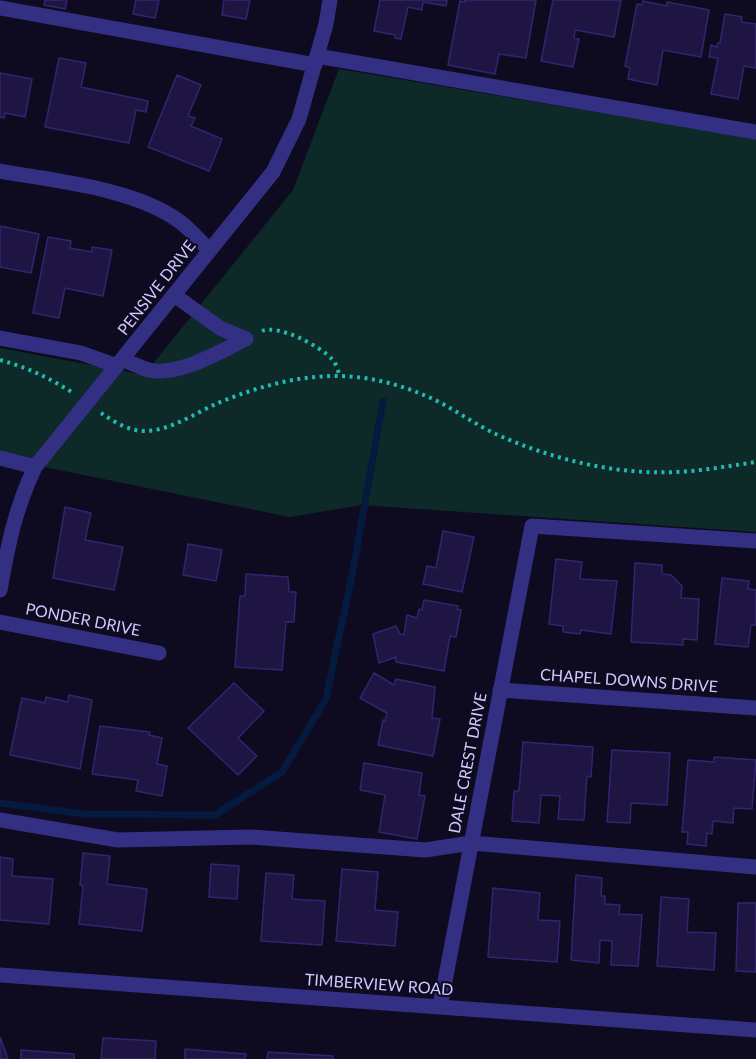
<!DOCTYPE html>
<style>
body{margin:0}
canvas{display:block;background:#0e0a20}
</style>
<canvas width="756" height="1059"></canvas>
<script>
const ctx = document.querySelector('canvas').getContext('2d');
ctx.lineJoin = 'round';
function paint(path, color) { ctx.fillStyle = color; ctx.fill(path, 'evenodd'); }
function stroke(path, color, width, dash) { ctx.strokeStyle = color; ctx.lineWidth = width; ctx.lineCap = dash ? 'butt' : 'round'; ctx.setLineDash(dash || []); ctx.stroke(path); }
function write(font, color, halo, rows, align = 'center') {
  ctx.font = font + ' Lato,sans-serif'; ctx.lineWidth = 4.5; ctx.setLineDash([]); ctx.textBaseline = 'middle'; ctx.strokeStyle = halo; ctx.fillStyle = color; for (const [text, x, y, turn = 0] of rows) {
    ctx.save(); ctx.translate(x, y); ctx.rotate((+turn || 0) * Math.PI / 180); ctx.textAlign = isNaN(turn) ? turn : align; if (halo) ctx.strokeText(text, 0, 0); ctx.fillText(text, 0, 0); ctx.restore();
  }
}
const green = new Path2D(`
 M339 69 756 139V532L361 505 290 517 0 458V348L144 375 293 190Z`);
const stream = new Path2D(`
 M0 803 84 814 215 815 282 772 326 699 354 565 383 401`);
const building = new Path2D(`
 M45 0H67L65 9 44 5Z
 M136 0H159L155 18 133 14Z
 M224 0H250L246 19 222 15Z
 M380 0H447L446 6 423 2 422 10 408 7 401 39 395 38V35L374 31Z
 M465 0H536L526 58 499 54 495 74 448 65 460 1 465 2Z
 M553 0H621L614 37 575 30 574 38 579 39 573 67 541 61Z
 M643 1 667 6V2L709 10 701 57 663 50 657 85 628 79 630 68 625 66 637 4 642 5Z
 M725 14 742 17 741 22 756 24V68L744 66 738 99 711 94 718 58 709 57 711 45 717 47 718 43H720Z
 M59 58 86 63 81 87 148 101 146 112 136 110 129 143 45 127Z
 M0 73 32 79 25 117 5 113 4 118 0 117Z
 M177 75 201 85 188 116 195 118 191 126 222 139 209 171 148 147Z
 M0 226 39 234 31 273 0 267Z
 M48 237 71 241 70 248 92 252V247L112 250 103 296 65 288 59 318 33 313Z
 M65 507 91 513 85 540 123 547 114 590 53 578Z
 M443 531 474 537 462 592 423 584 427 566 436 568Z
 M188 544 222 550 216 581 183 575Z
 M556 559 582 562 580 579 617 581 611 634 581 630 580 634 563 632V626L549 624Z
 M635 563 662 565V574L671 575 682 586 681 598 699 599 697 640 683 639V645L631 642Z
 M246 574 288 577 289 592H296L294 622H286L282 670 235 667 240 596H245Z
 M722 578 749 581 748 589 756 590V625H751L748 647 715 644Z
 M424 600 458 606 457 609 461 610 456 637 450 636 444 671 396 662V657L379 663 373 634 396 626 400 634 404 635 407 615 417 618 419 609 422 610Z
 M374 673 394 685 396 679 435 687 432 718 440 719 433 756 378 745 383 720 385 721 387 713 360 698Z
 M234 683 264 711 238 738 257 756 238 775 188 728Z
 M69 695 92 700 80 769 10 755 22 698 45 703 46 697 68 702Z
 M100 726 150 732 149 735 162 738 157 764 167 766 162 796 136 791 138 780 92 774Z
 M523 742 593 747 591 777 587 776 584 820 558 819 560 796 541 795 539 823 512 821 514 791H519Z
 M612 750 670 753 667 805 631 803 630 823 607 822Z
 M714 757 756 760 752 809 734 808 733 823 713 821 712 834 707 833 706 846 687 844 688 832H682L688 760 714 762Z
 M364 763 422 773 419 795 425 796 417 839 379 832 385 795 360 790Z
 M83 853 110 856 107 884 147 889 142 931 79 924 83 886 80 885Z
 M0 857 13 859 12 876 53 879 49 924 0 920Z
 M211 864 239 866 237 899 209 897Z
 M342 869 378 872 375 910 398 912 395 946 336 941Z
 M266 873 294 875 292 899 325 901 322 945 261 941Z
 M576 875 602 878 601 896H605V904L620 905 619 914 642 915 638 966 611 965 612 941 600 940 599 963 571 960Z
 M493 888 540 893 538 920 560 921 557 962 488 957Z
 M661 897 689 899 687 932 716 933 714 970 657 966Z
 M738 903H756V972L736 971Z
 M0 1037 8 1059H0Z
 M103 1038 156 1041 155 1059H101Z
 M185 1049 246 1054 245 1059H185Z
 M21 1050 74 1054V1059H21Z
 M268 1052 333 1056V1059H267Z`);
const path = new Path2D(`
 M262 331C278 324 320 346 332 359 336 363 338 371 340 376
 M0 360C26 367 50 378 73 393
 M101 413C113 421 127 430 142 431 169 432 195 413 218 403 257 387 295 376 337 376 367 376 399 384 426 396 451 406 473 424 498 435 552 459 615 475 675 472 702 471 729 466 756 462`);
const minor = new Path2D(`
 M0 8 315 65
 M317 56 756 132
 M0 171C54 181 134 188 179 221 190 229 200 241 209 250
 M0 338 81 353 117 366
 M123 360C132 363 141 368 149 370 178 377 221 351 246 339L220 328 174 295
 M0 458 35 467
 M0 590C8 545 15 509 35 467L273 172 299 119 326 24 330 0
 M0 622 159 653
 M500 690 756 708
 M0 820 118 840 251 837 425 850 471 843 756 867
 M0 975 756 1030
 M440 1007 532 526 756 541`);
const streetNames = [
 ["PENSIVE DRIVE",157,288,-52],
 ["PONDER DRIVE",83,620,11],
 ["CHAPEL DOWNS DRIVE",629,681,4],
 ["DALE CREST DRIVE",468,763,-79],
 ["TIMBERVIEW ROAD",379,985,4]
];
paint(green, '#0d2a29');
stroke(stream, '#041a3f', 7);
paint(building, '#1e1543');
stroke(building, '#332471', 1.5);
stroke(path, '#21bbb1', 4, [3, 4.5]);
stroke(minor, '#333084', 15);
write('16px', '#cfc9ff', '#0e0a20', streetNames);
</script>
